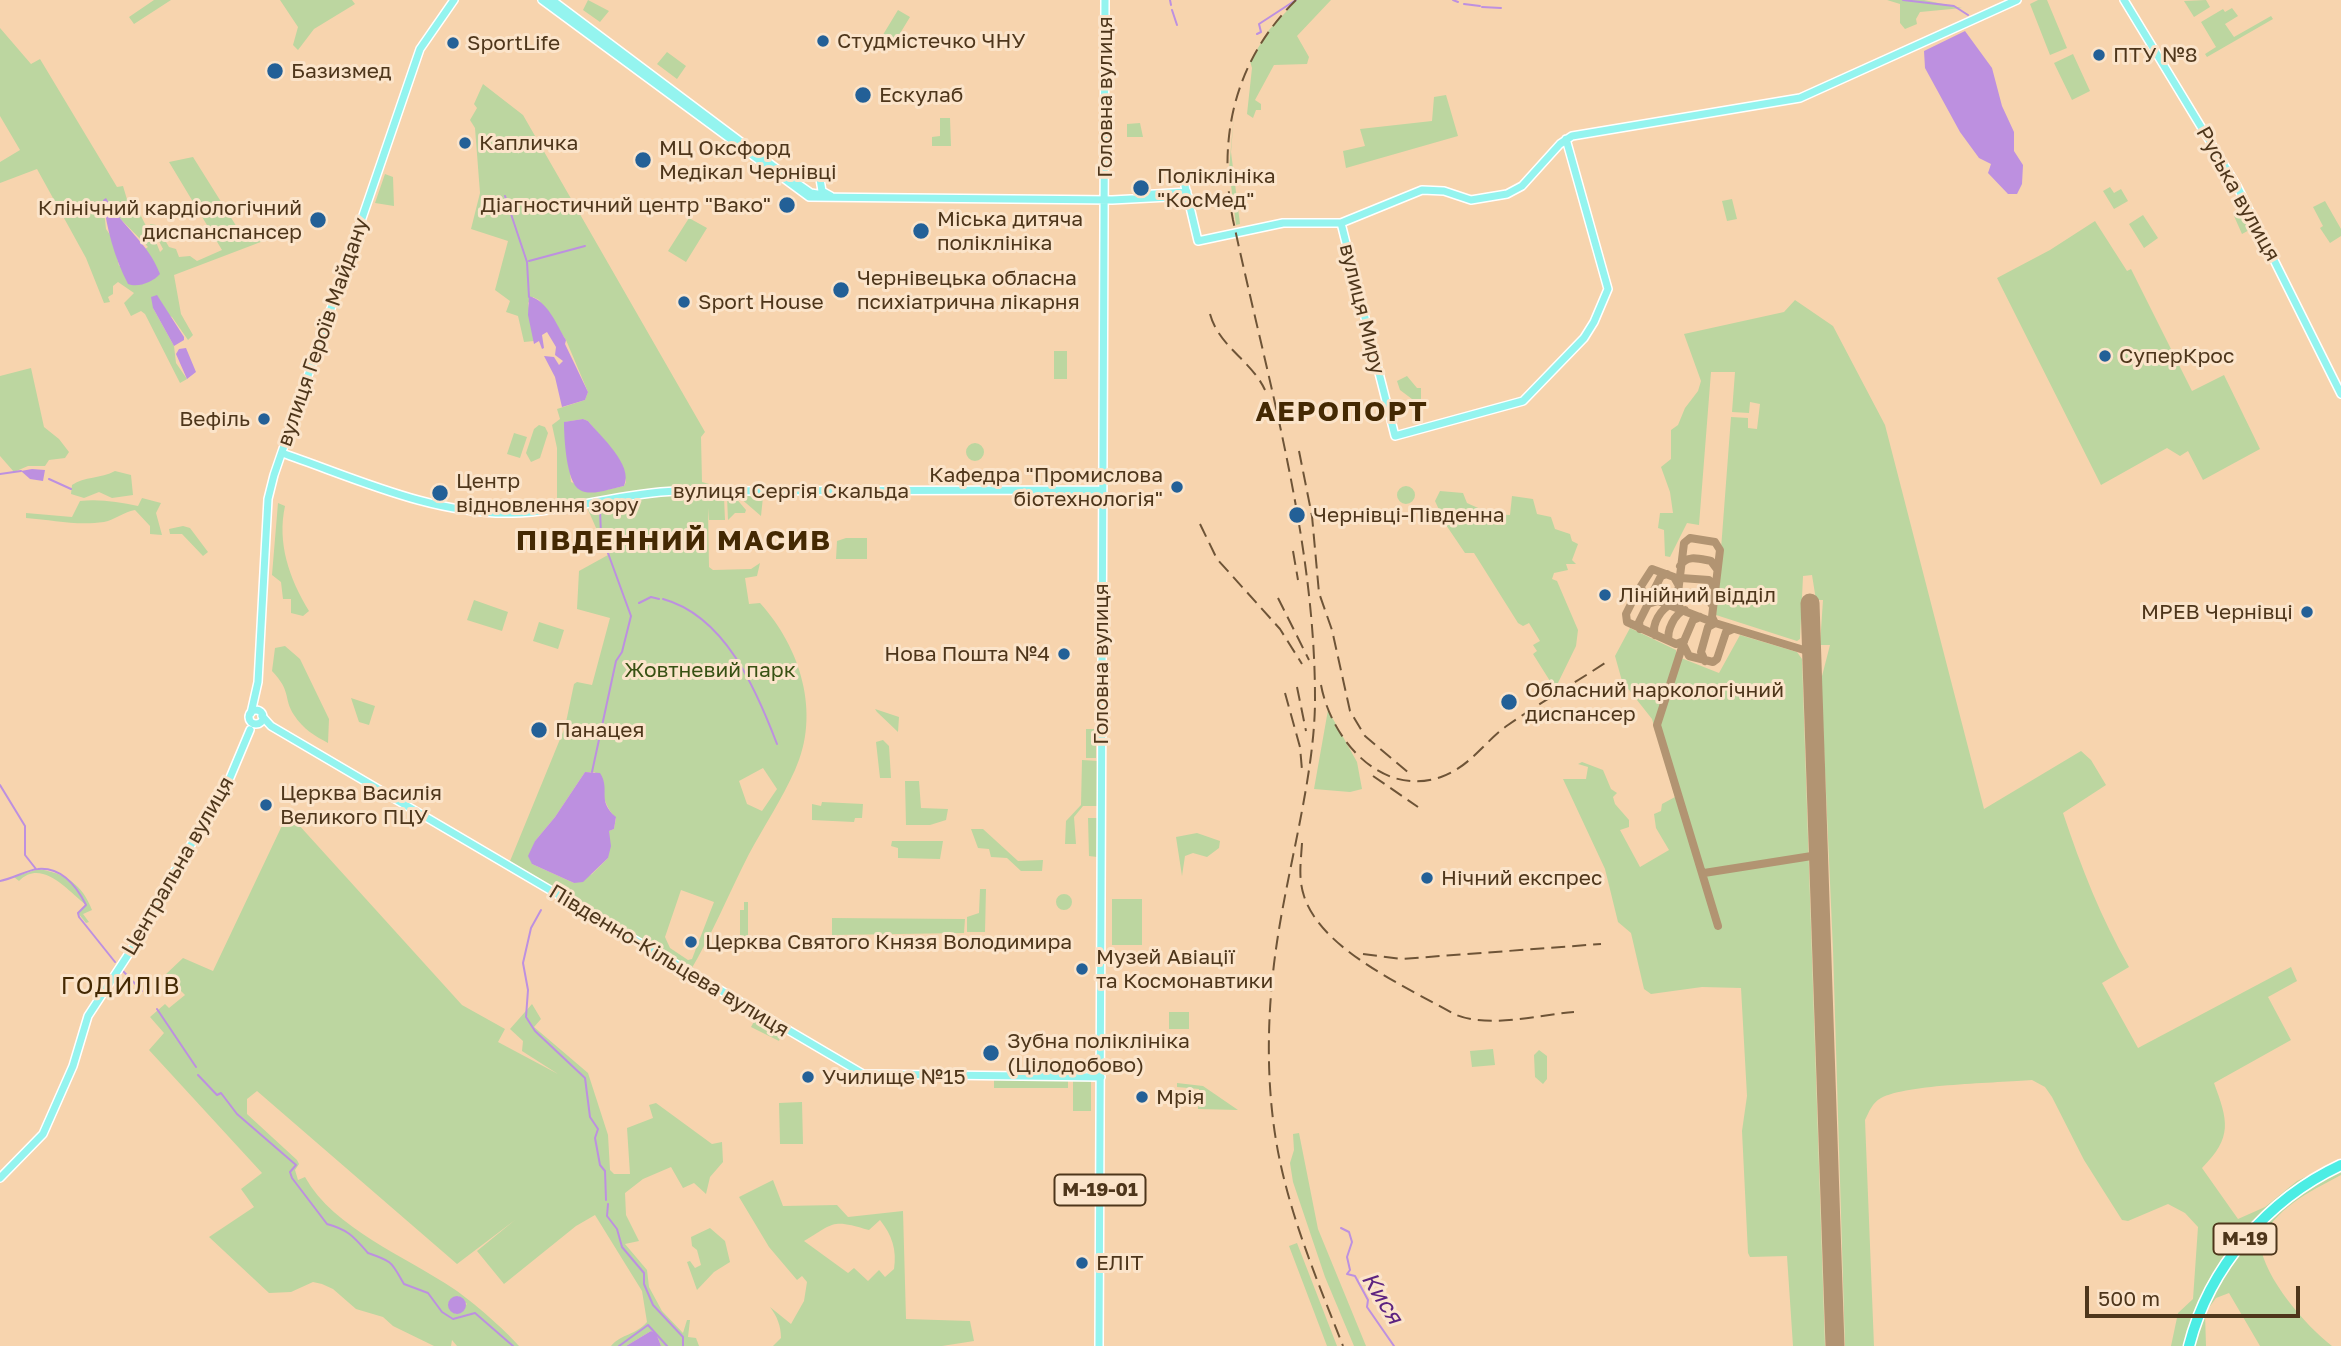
<!DOCTYPE html>
<meta charset="utf-8">
<style>
body{margin:0}
#map{position:relative;width:2341px;height:1346px;overflow:hidden;background:#f7d4ae;font-family:"Golos Text",sans-serif}
canvas{display:block}
.scale{position:absolute;left:2085px;top:1286px;width:215px;height:32px;box-sizing:border-box;border:4px solid #4e361b;border-top:0;padding-left:9px;font-size:21px;line-height:24px;white-space:nowrap;color:#4e361b;-webkit-text-stroke:5px #fbe4ca;paint-order:stroke}
</style>
<div id="map">
<canvas width="2341" height="1346"></canvas>
<div class="scale">500 m</div>
</div>
<script>
const ctx = document.querySelector('canvas').getContext('2d');
ctx.lineJoin = 'round';
function paint(path, color) { ctx.fillStyle = color; ctx.fill(path, 'evenodd'); }
function stroke(path, color, width, dash) { ctx.strokeStyle = color; ctx.lineWidth = width; ctx.lineCap = dash ? 'butt' : 'round'; ctx.setLineDash(dash || []); ctx.stroke(path); }
function write(font, color, halo, rows, align = 'center') {
  ctx.font = font + ' "Golos Text",sans-serif'; ctx.lineWidth = 6; ctx.setLineDash([]); ctx.textBaseline = 'middle'; ctx.strokeStyle = halo; ctx.fillStyle = color; for (const [text, x, y, turn = 0] of rows) {
    ctx.save(); ctx.translate(x, y); ctx.rotate((+turn || 0) * Math.PI / 180); ctx.textAlign = isNaN(turn) ? turn : align; if (halo) ctx.strokeText(text, 0, 0); ctx.fillText(text, 0, 0); ctx.restore();
  }
}
const green = new Path2D(`
 M154 0H171L134 24 129 17Z
 M280 0H352L355 4 314 29 298 50 293 45 298 27Z
 M588 0 609 11 600 22 583 10Z
 M1297 0H1331L1297 36 1309 57 1307 64 1274 65 1255 100 1261 104V110H1256L1253 118 1247 114 1252 68 1250 61 1269 30Z
 M1887 0H1924L1962 8 1920 12 1916 19 1917 24 1905 29 1900 23V4Z
 M2038 0H2047L2067 48 2050 55 2030 4Z
 M2206 0 2210 7 2194 17 2184 1Z
 M2232 8 2238 16 2225 24 2234 37 2271 16 2273 19 2207 57 2205 54 2216 47 2201 22 2223 9 2225 12Z
 M898 10 910 17 890 50 878 43Z
 M0 28 31 64 40 59 117 187 123 186 129 206 140 214 149 232 147 239 156 242 160 252 163 249 150 224 156 225 169 247 176 249 179 257 190 256 197 261 222 250 169 162 193 157 245 240 268 231 266 240 174 275 181 314 193 335 188 340 172 317 153 308 174 346 176 363 187 379 180 383 145 314 141 311 131 316 124 303 134 293 118 282 113 286V294L108 297 110 302 104 303 86 258 37 169 0 183V162L20 150 0 116ZM103 201 148 247 119 266 113 239 106 229Z
 M667 52 686 66 677 79 657 64Z
 M2073 54 2090 91 2072 100 2054 63Z
 M483 84 523 115 705 432 701 437 702 482 709 484V497H724L725 520H709L708 508 709 567 713 570 751 569 760 563 757 576 745 578 749 604 760 603C801 648 821 714 795 770 782 799 764 826 749 854 729 893 712 935 689 973L508 866 565 727 574 684 577 682 592 685 610 618 577 609 579 571 608 555 585 503 557 508V448L552 425 560 419 557 409 585 400 588 392 566 340 539 300 533 297 528 303 534 341 524 342 518 316 506 312 510 301 495 290 508 241 471 229 480 193 475 128 470 120 477 108 474 104ZM583 419 588 421C603 440 621 457 626 482L624 486 595 492 571 482 565 422ZM763 768 777 789 762 811 747 804 739 781ZM585 772H595C604 789 602 804 616 818L614 829 609 831 608 858 592 874 574 883 532 864 535 841 555 817ZM681 890 714 902 692 959 688 960 670 948 665 937Z
 M1446 95 1458 136 1346 168 1343 151 1365 146 1360 129 1432 121 1434 97Z
 M1234 114 1231 152 1240 224 1236 225 1229 169Z
 M940 118H950L951 146H932V137L940 136Z
 M1140 123 1143 137H1127V124Z
 M385 174 393 177 394 206 375 203Z
 M2110 187 2114 193 2121 189 2128 201 2114 209 2103 191Z
 M1732 199 1737 219 1727 221 1722 201Z
 M2325 201 2341 229V236L2330 243 2320 228 2323 226 2313 207Z
 M2247 212 2253 228 2242 234 2234 216Z
 M2143 215 2158 238 2144 248 2129 224Z
 M689 218 707 228 686 262 668 251Z
 M2095 221 2127 271 2131 269 2192 391 2224 375 2260 449 2203 480 2188 451 2180 456 2167 448 2101 485 1997 278 2050 250Z
 M1795 300 1833 326 1885 425 1984 809 2081 751 2091 760 2106 785 2063 813C2081 867 2101 918 2129 967L2102 983 2138 1048 2291 967 2297 981 2268 997 2291 1040 2214 1083C2228 1121 2233 1137 2202 1168L2238 1219 2265 1207 2297 1181 2341 1160V1175C2309 1192 2273 1209 2260 1244 2265 1279 2305 1325 2332 1346H2260L2229 1293 2216 1298 2205 1313 2206 1346H2171L2178 1313 2193 1299 2198 1227 2185 1213 2168 1204 2128 1221 2122 1220 2084 1160 2052 1097 2045 1087 2032 1080C1998 1083 1907 1084 1881 1098 1872 1103 1869 1112 1865 1120L1874 1346H1845L1833 950 1821 680 1830 645H1820L1823 600H1816L1812 575 1803 576 1800 639 1797 641 1716 615 1731 417 1748 418V428L1757 429 1760 404 1750 402 1749 413 1732 412 1735 372H1711L1699 525 1687 523 1670 557 1665 556 1664 530 1658 528 1660 513H1673L1670 492 1661 467 1671 459V430L1678 425 1685 408 1698 391 1701 381 1684 334 1784 312Z
 M1054 351H1067V379H1054Z
 M31 368 44 427 59 439 69 452 65 458 49 460 45 466H28L14 472 0 456V376Z
 M1407 376 1417 388H1421V401L1416 402 1400 390 1397 381Z
 M539 425 545 427 548 433 540 458 531 462 526 453 534 429Z
 M514 433 527 437 520 458 507 454Z
 M966 452a9 9 0 1 1 18 0a9 9 0 1 1-18 0Z
 M115 471 131 475 133 495 112 498 99 492 84 498 71 494 72 485C84 476 101 479 115 471Z
 M1397 495a9 9 0 1 1 18 0a9 9 0 1 1-18 0Z
 M1440 491 1463 493 1467 503C1482 510 1493 515 1510 515L1512 496 1533 499 1537 514 1551 517 1555 529 1570 534 1572 541 1578 544 1572 560 1576 564H1566L1568 570 1554 573 1552 579 1557 581 1578 630 1576 646 1555 689 1533 654 1537 651 1533 645 1540 641 1529 623 1523 626 1518 623 1474 553H1465L1446 525 1435 501Z
 M745 493 765 494 747 496 763 497 761 516 739 497Z
 M727 497H735L746 510 745 513H735L728 520Z
 M142 498 161 503 156 513 162 535 150 534V526L135 510C123 512 115 520 104 522 77 526 53 520 26 518V513L72 517 80 501C100 499 119 502 138 506Z
 M278 503 285 506C277 543 289 578 309 611L303 616 291 613V599H283L281 582 272 575Z
 M183 526 190 528 208 552 203 556 182 534H170L169 529Z
 M846 538H867V559H836L837 541Z
 M474 600 508 612 502 631 467 620Z
 M539 622 564 630 558 649 533 641Z
 M1630 628 1676 650V656L1719 673 1740 635 1797 652 1802 659 1825 1346H1793L1787 1256 1750 1257 1748 1253 1742 1131 1747 1096 1741 988 1702 987 1651 994 1644 989 1631 933 1618 922 1605 869 1563 779H1586L1588 767 1578 764 1582 762 1603 770 1611 789 1617 793 1613 797 1615 804 1629 820V827L1620 830 1640 867 1669 850 1656 828 1654 814 1661 811 1662 804 1675 797 1652 719 1622 681 1615 656Z
 M285 646 300 659 329 719 328 743C315 736 303 729 294 715 283 698 292 692 272 671L275 648Z
 M351 698 375 706 369 725 359 722Z
 M875 709 899 717 898 732 877 712Z
 M1328 710 1357 762 1362 789 1350 792 1314 789Z
 M1086 729H1096V758H1086Z
 M883 740 889 746 891 778H880L876 742Z
 M1082 760 1098 761V806H1083L1074 817 1076 844H1065L1066 821 1081 805Z
 M905 781H919L921 808 948 809 946 820 930 825H906Z
 M822 802 863 804 862 818H855L854 822 812 820V804L821 806Z
 M288 813 462 1005 505 1029 498 1042 558 1074 522 1051 523 1041 510 1029 532 1004 541 1019 534 1027 588 1073 608 1135 610 1170 614 1174H630L627 1128 653 1118 649 1105 656 1103 712 1144 722 1142 723 1162 710 1177 706 1194 694 1183 683 1188 671 1167 643 1179 625 1193 626 1215 639 1241 625 1244 647 1270 649 1287 662 1311 683 1333 687 1320H690L688 1337 696 1338 699 1346H661L656 1333 651 1331 626 1346H611C621 1334 636 1335 647 1322L642 1291 595 1215 576 1226 504 1284 477 1251 515 1220 457 1264 257 1091 247 1099V1114L297 1160 299 1164 295 1170 298 1180 305 1177C334 1229 407 1257 454 1289 473 1302 504 1329 519 1346H457L452 1340 451 1346H434L393 1326 383 1317 356 1309 333 1289 322 1284 313 1282 291 1292 269 1293 209 1237 254 1207 241 1189 262 1173 149 1050 164 1033 150 1017 165 1004 169 1008 185 995 165 975 183 958 213 971ZM458 1296 467 1304 456 1314 448 1303Z
 M1088 818H1097V857L1089 856Z
 M971 829H983L1018 861 1043 860 1042 871H1021L1007 858 991 857 989 849 978 848Z
 M1197 833 1220 841 1219 848 1207 857 1193 853 1185 856 1182 876 1176 837Z
 M892 841H943L940 859 898 858V848L891 846Z
 M39 869C66 874 82 884 92 910L83 914 89 922 86 923 78 913 86 905C68 891 42 858 19 881L14 877Z
 M980 889H986L985 932H967V917L979 913Z
 M1056 902a8 8 0 1 1 16 0a8 8 0 1 1-16 0Z
 M1112 899H1142V945H1112Z
 M744 902H748V941H740V910H744Z
 M832 918 965 919 964 933 832 935Z
 M1169 1012H1189V1029H1169Z
 M757 1016 782 1031 779 1041 751 1027Z
 M1493 1049 1495 1065 1472 1067 1470 1051Z
 M1539 1050 1547 1056V1079L1543 1084 1535 1077 1534 1055Z
 M994 1080H1068V1088H994Z
 M1073 1080H1091V1111H1073Z
 M1177 1083 1203 1086 1238 1110 1198 1109 1199 1089 1177 1087Z
 M802 1102 803 1144H780L779 1103Z
 M1299 1133 1318 1229 1366 1346H1354L1325 1277 1293 1182 1290 1163 1294 1150 1293 1134Z
 M773 1180 783 1206 837 1205 848 1217 903 1211 906 1319 970 1321 974 1341 942 1346H773L781 1338C781 1326 777 1316 770 1307L791 1324 804 1301 807 1282 802 1276 797 1280 769 1247 739 1197ZM880 1220C892 1235 897 1250 894 1269L885 1277 879 1270 868 1281 854 1268 848 1273 804 1241C835 1222 832 1219 869 1230Z
 M710 1228 725 1241 730 1262 714 1272 697 1290 687 1262 690 1261 695 1268 701 1265 697 1250 692 1246 691 1237Z
 M1297 1243 1337 1346H1327L1289 1246Z`);
const water = new Path2D(`
 M1965 31 1992 68 2002 106 2014 132V151L2023 165 2022 184 2017 194H2008L1988 173 1991 164 1979 158 1960 132 1925 68 1924 51Z
 M106 198C122 227 148 242 160 274 153 282 138 288 128 284 114 257 107 229 103 200Z
 M157 295 184 337V340L174 346 153 308 151 297Z
 M529 296C548 301 556 324 566 340L565 344 588 392 585 400 562 407 555 377 544 356 554 357 559 365 563 361 555 355 556 347 547 332 542 335 544 348 542 349 539 341 534 344 528 315Z
 M186 348 196 372 187 379 176 354 179 349Z
 M583 419 588 421C600 436 634 465 624 486 612 488 591 497 580 490 566 483 564 436 564 422Z
 M32 469 45 470 43 481 30 479 21 471Z
 M585 772 600 773C611 790 596 800 616 817L614 829 609 831 611 846 608 858 583 882 574 883 532 864 528 856 535 841 555 817Z
 M448 1305a9 9 0 1 1 18 0a9 9 0 1 1-18 0Z
 M651 1331 656 1333 661 1346H626Z`);
const stream = new Path2D(`
 M1170 0 1171 5
 M1453 0 1458 2
 M1903 0 1954 6 1968 15
 M1464 4 1480 6
 M1482 7 1501 8
 M1172 10 1177 25
 M1257 34 1261 32 1259 24 1296 0
 M505 196 527 262 529 297
 M529 261 585 246
 M0 474 21 471
 M49 479 71 489
 M663 599C725 616 756 689 777 744
 M639 603 651 597 659 599
 M592 772 616 661 622 652 631 616 601 534 600 510
 M0 785 25 826V855L36 869
 M0 881C12 879 30 869 38 869 62 867 77 887 86 905L78 913 79 917 115 962
 M541 910 531 928 523 963 528 990 526 1017 535 1031 585 1078 590 1117 598 1129 595 1138 600 1165 605 1171 606 1200
 M122 970 142 991
 M157 1009 196 1067
 M198 1075 217 1095 221 1093 237 1114 296 1165 290 1172 292 1178 327 1224C349 1230 354 1237 368 1253 394 1262 391 1262 404 1284L428 1293 442 1312 453 1319 475 1313 513 1346
 M608 1204 607 1216 617 1229 622 1247 644 1273V1284L653 1305 683 1337V1346
 M1341 1228 1349 1232 1352 1242 1347 1257 1350 1270 1347 1274 1355 1276 1368 1300 1367 1307 1394 1346
 M619 1346 648 1325 667 1346`);
const taxiway = new Path2D(`
 M1680 566C1687 554 1700 559 1711 561L1717 569
 M1643 595 1641 586 1652 569 1674 577 1678 584 1681 578 1709 580 1715 588
 M1677 600 1683 594 1707 597 1712 605
 M1680 608 1677 601 1684 543 1690 538 1715 542 1720 550 1712 617 1715 623 1708 627 1701 652 1705 661
 M1700 617 1693 620 1684 641 1657 725 1718 926
 M1640 629 1639 622 1648 604 1658 601 1652 594 1661 576 1667 574
 M1655 635C1651 625 1661 608 1671 605
 M1669 641C1666 631 1675 613 1685 610
 M1684 641 1676 644 1627 622 1626 614 1635 596 1643 595 1715 623 1804 650
 M1811 641 1809 648 1804 650 1811 653 1812 659
 M1683 644 1689 656 1713 662 1717 659 1726 632 1733 629
 M1704 873 1818 855`);
const runway = new Path2D(`
 M1810 603 1835 1346`);
const major = new Path2D(`
 M542 0 809 197 1112 200 1188 196
 M552 0 781 172 811 193 823 195
 M2124 0 2237 186 2341 394
 M820 179 822 191 831 196
 M1185 186 1198 241 1283 223H1341L1422 190 1444 191 1471 200 1507 194 1522 186 1560 144 1572 136 1800 98 2017 0
 M1139 195 1187 192
 M1341 223 1395 436 1523 401 1584 338 1594 322 1608 289 1566 139
 M282 453C355 478 433 515 512 513 567 512 620 493 676 491L1102 490
 M249 717a7 7 0 1 1 14 0a7 7 0 1 1-14 0Z
 M251 713 258 682 268 499 274 475 420 49 454 0
 M262 716 271 726 305 746 863 1074 1101 1077
 M0 1178 43 1134 73 1066 88 1016 141 935 169 880 224 792 250 730
 M1099 1346 1105 0`);
const highway = new Path2D(`
 M2189 1346C2209 1267 2268 1199 2341 1165`);
const rail = new Path2D(`
 M1296 0C1235 60 1217 137 1233 220 1267 378 1316 541 1315 703 1314 778 1288 867 1277 942 1266 1015 1265 1095 1281 1166 1295 1229 1320 1287 1343 1346
 M1210 314C1219 347 1251 360 1265 390
 M1299 451 1312 516 1319 593 1332 630 1350 711 1365 736 1409 773
 M1200 524 1217 559 1280 629 1302 664
 M1293 551 1298 580
 M1278 598 1309 660
 M1321 685C1331 739 1381 798 1441 777 1470 767 1485 741 1508 725 1541 702 1575 683 1608 661
 M1297 687 1306 731
 M1285 693 1300 747 1302 770
 M1373 776 1418 807
 M1302 843C1301 861 1298 878 1304 896 1321 950 1407 987 1454 1014 1488 1029 1538 1015 1574 1012
 M1363 954 1401 959 1601 944`);
const markers = [
 [823,41,7,"#236097"],
 [453,43,7,"#236097"],
 [2099,55,7,"#236097"],
 [275,71,9,"#236097"],
 [863,95,9,"#236097"],
 [465,143,7,"#236097"],
 [643,160,9,"#236097"],
 [1141,188,9,"#236097"],
 [787,205,9,"#236097"],
 [318,220,9,"#236097"],
 [921,231,9,"#236097"],
 [841,290,9,"#236097"],
 [684,302,7,"#236097"],
 [2105,356,7,"#236097"],
 [264,419,7,"#236097"],
 [1177,487,7,"#236097"],
 [440,493,9,"#236097"],
 [1297,515,9,"#236097"],
 [1605,595,7,"#236097"],
 [2307,612,7,"#236097"],
 [1064,654,7,"#236097"],
 [1509,702,9,"#236097"],
 [539,730,9,"#236097"],
 [266,805,7,"#236097"],
 [1427,878,7,"#236097"],
 [691,942,7,"#236097"],
 [1082,969,7,"#236097"],
 [991,1053,9,"#236097"],
 [808,1077,7,"#236097"],
 [1142,1097,7,"#236097"],
 [1082,1263,7,"#236097"]
];
const shields = [
 [1100,1190,91],
 [2245,1239,63]
];
const shieldNames = [
 ["М-19-01",1100,1190],
 ["М-19",2245,1239]
];
const poiNames = [
 ["Студмістечко ЧНУ",837,41],
 ["SportLife",467,43],
 ["ПТУ №8",2113,55],
 ["Базизмед",291,71],
 ["Ескулаб",879,95],
 ["Капличка",479,143],
 ["МЦ Оксфорд",659,148],
 ["Медікал Чернівці",659,172],
 ["Поліклініка",1157,176],
 ["\"КосМед\"",1157,200],
 ["Діагностичний центр \"Вако\"",771,205,"right"],
 ["Клінічний кардіологічний",302,208,"right"],
 ["диспанспансер",302,232,"right"],
 ["Міська дитяча",937,219],
 ["поліклініка",937,243],
 ["Чернівецька обласна",857,278],
 ["психіатрична лікарня",857,302],
 ["Sport House",698,302],
 ["СуперКрос",2119,356],
 ["Вефіль",250,419,"right"],
 ["Кафедра \"Промислова",1163,475,"right"],
 ["біотехнологія\"",1163,499,"right"],
 ["Центр",456,481],
 ["відновлення зору",456,505],
 ["Чернівці-Південна",1313,515],
 ["Лінійний відділ",1619,595],
 ["МРЕВ Чернівці",2293,612,"right"],
 ["Нова Пошта №4",1050,654,"right"],
 ["Обласний наркологічний",1525,690],
 ["диспансер",1525,714],
 ["Панацея",555,730],
 ["Церква Василія",280,793],
 ["Великого ПЦУ",280,817],
 ["Нічний експрес",1441,878],
 ["Церква Святого Князя Володимира",705,942],
 ["Музей Авіації",1096,957],
 ["та Космонавтики",1096,981],
 ["Зубна поліклініка",1007,1041],
 ["(Цілодобово)",1007,1065],
 ["Училище №15",822,1077],
 ["Мрія",1156,1097],
 ["ЕЛІТ",1096,1263]
];
const streetNames = [
 ["Головна вулиця",1105,97,-90],
 ["Руська вулиця",2238,194,61],
 ["вулиця Миру",1362,309,76],
 ["вулиця Героїв Майдану",323,332,-71],
 ["вулиця Сергія Скальда",791,491],
 ["Головна вулиця",1101,664,-90],
 ["Центральна вулиця",178,866,-60],
 ["Південно-Кільцева вулиця",669,961,31]
];
const parkNames = [
 ["Жовтневий парк",710,670]
];
const waterNames = [
 ["Кися",1382,1298,58]
];
const quarterNames = [
 ["ГОДИЛІВ",121,986]
];
const districtNames = [
 ["АЕРОПОРТ",1342,412],
 ["ПІВДЕННИЙ МАСИВ",674,541]
];
paint(green, '#bcd6a0');
paint(water, '#bd90e0');
stroke(stream, '#bd90e0', 2);
stroke(taxiway, '#b29472', 8);
stroke(runway, '#b29472', 19);
stroke(major, '#fff', 10);
stroke(highway, '#fff', 13);
stroke(major, '#94f4ef', 7);
stroke(highway, '#4cede4', 10);
stroke(rail, '#6e5437', 2, [14, 7]);
for (const [x, y, r, color] of markers) { const dot = new Path2D(); dot.arc(x, y, r, 0, 2 * Math.PI); ctx.fillStyle = color; ctx.fill(dot); stroke(dot, '#fbe4ca', 2.5); }
for (const [x, y, w] of shields) { const box = new Path2D(); box.roundRect(x - w / 2, y - 15.5, w, 31, 5); ctx.fillStyle = '#fbe4ca'; ctx.fill(box); stroke(box, '#4e361b', 2); }
write('bold 19px', '#4e361b', null, shieldNames);
write('21px', '#4e361b', '#fbe4ca', poiNames, 'left');
write('21px', '#4e361b', '#fbe4ca', streetNames);
write('21px', '#385114', '#fbe4ca', parkNames);
write('italic 23px', '#5d2380', '#fbe4ca', waterNames);
ctx.letterSpacing = '2px';
write('24px', '#442903', '#fbe4ca', quarterNames);
ctx.letterSpacing = '0px';
ctx.letterSpacing = '2px';
write('bold 28px', '#442903', '#fbe4ca', districtNames);
ctx.letterSpacing = '0px';
</script>
